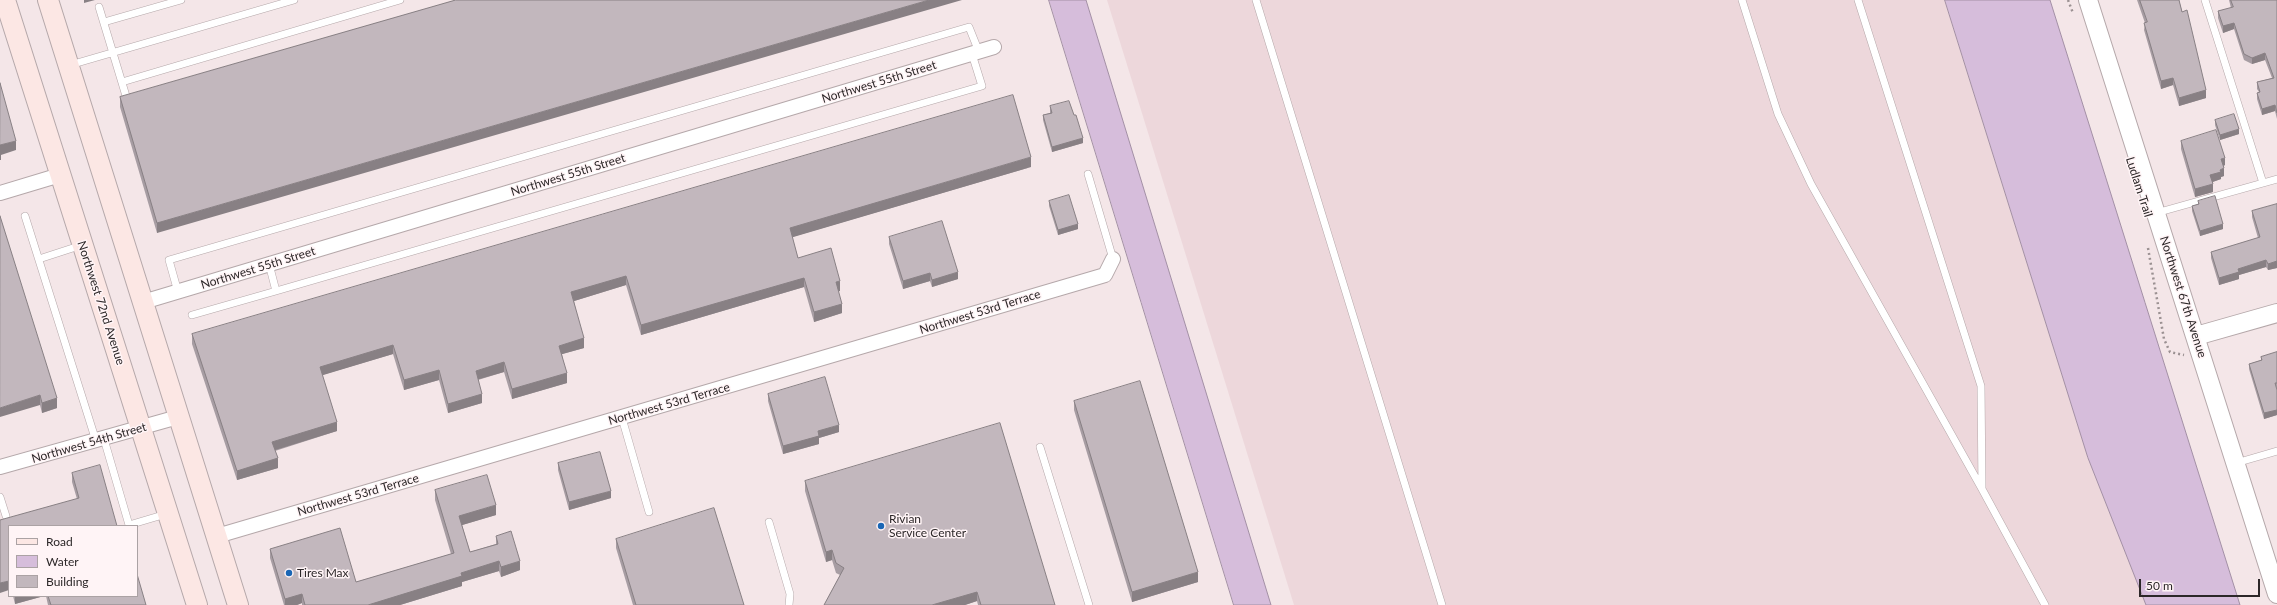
<!DOCTYPE html>
<style>
body{margin:0}
#map{position:relative;width:2277px;height:605px;overflow:hidden;background:#f4e6e8;font-family:Lato,sans-serif}
canvas{display:block}
.legend{position:absolute;left:8px;top:525px;width:130px;height:72px;box-sizing:border-box;background:#fff4f6;border:1px solid #aba2a4;margin:0;padding:5px 7px;list-style:none;font-size:12px;color:#2c2728}
.legend li{display:flex;align-items:center;gap:8px;height:20px}
.legend b{width:20px;border:1px solid #aba2a4}
.scale{position:absolute;left:2139px;top:579px;width:121px;height:18px;box-sizing:border-box;border:2px solid #2c2728;border-top:0;padding-left:5px;font-size:12px;line-height:14px;white-space:nowrap;color:#2c2728;-webkit-text-stroke:3px #fff4f6;paint-order:stroke}
</style>
<div id="map">
<canvas width="2277" height="605"></canvas>
<ul class="legend">
<li><b style="height:5px;background:#fce7e4"></b>Road</li>
<li><b style="height:11px;background:#d6bddb"></b>Water</li>
<li><b style="height:11px;background:#c2b7bd"></b>Building</li>
</ul>
<div class="scale">50 m</div>
</div>
<script>
const ctx = document.querySelector('canvas').getContext('2d');
ctx.lineJoin = 'round';
function paint(path, color) { ctx.fillStyle = color; ctx.fill(path, 'evenodd'); }
function stroke(path, color, width, dash) { ctx.strokeStyle = color; ctx.lineWidth = width; ctx.lineCap = dash ? 'butt' : 'round'; ctx.setLineDash(dash || []); ctx.stroke(path); }
function write(font, color, halo, rows, align = 'center') {
  ctx.font = font + ' Lato,sans-serif'; ctx.lineWidth = 3; ctx.setLineDash([]); ctx.textBaseline = 'middle'; ctx.strokeStyle = halo; ctx.fillStyle = color; for (const [text, x, y, turn = 0] of rows) {
    ctx.save(); ctx.translate(x, y); ctx.rotate((+turn || 0) * Math.PI / 180); ctx.textAlign = isNaN(turn) ? turn : align; if (halo) ctx.strokeText(text, 0, 0); ctx.fillText(text, 0, 0); ctx.restore();
  }
}
const built = new Path2D(`
 M1107 0H2008L2210 605H1294Z`);
const water = new Path2D(`
 M1049 0H1086L1271 605H1234Z
 M1945 0H2050L2240 605H2146L2088 458Z`);
const path = new Path2D(`
 M2068 0 2073 13
 M2148 248 2164 339 2170 352 2184 355`);
const service = new Path2D(`
 M1256 0 1442 605
 M1742 0 1778 114 1811 184 1982 489 1981 386 1858 0
 M2205 0 2263 183
 M99 7 126 96
 M104 22 181 0
 M70 65 294 0
 M122 82 400 0
 M1088 174 1113 259
 M2156 213 2277 179
 M25 216 96 441
 M39 259 82 245
 M276 291 982 86 972 54
 M178 292 169 260 969 27 979 52
 M192 315 276 291 269 264
 M622 418 649 512
 M104 439 129 525 166 514
 M1040 447 1089 605
 M2236 463 2277 451
 M1982 489 2045 605
 M0 497 6 516
 M769 522 790 594 789 605`);
const minor = new Path2D(`
 M0 193 60 175
 M143 302 994 47
 M0 467 178 417
 M217 536 1105 275 1113 259`);
const tertiary = new Path2D(`
 M2088 0 2277 594
 M2196 336 2277 313`);
const secondary = new Path2D(`
 M5 0 197 605
 M48 0 238 605`);
const wall = new Path2D(`
 M456 0 157 233 120 107V97Z
 M2137 0H2179L2206 98 2179 106 2173 85 2161 89 2144 30 2145 23Z
 M2229 0H2277V119L2275 111 2262 115 2257 99V93L2259 92 2257 89V82L2272 78 2265 60 2252 64 2244 60 2234 29 2223 33 2218 18V11L2231 8Z
 M1050 106 1083 143 1052 152 1043 120V115L1050 113Z
 M2215 120 2239 134 2220 140 2215 125Z
 M2181 141 2225 165 2223 166 2224 176 2221 177V179L2212 182 2213 192 2195 197 2181 149Z
 M1031 167 792 237 798 258 840 291H838L842 313 814 322 804 287 641 335 626 285 574 301 584 348 562 354 567 383 512 399 504 372 478 380 482 403 448 413 439 380 404 390 393 354 322 375 337 431 275 451 278 468 237 480 192 344V334Z
 M1049 201 1078 229 1058 235 1049 206Z
 M2198 201 2223 229 2200 236 2192 211V206L2198 204Z
 M2277 204V268L2268 270 2266 267 2239 275V279L2219 285 2211 258V252L2258 238 2252 217V211Z
 M0 216 57 408 42 413 40 405Z
 M889 237 958 279 932 287 930 281 903 289 889 244Z
 M2277 352V388H2276L2277 390V415L2264 419 2249 369V364L2261 360V357Z
 M768 394 839 432 819 438V444L783 454 768 401Z
 M1074 401 1198 582 1132 602 1074 410Z
 M558 463 611 498 569 510 558 470Z
 M72 473 117 526H9L77 499 72 482Z
 M805 481 1055 605H978L977 601 965 605H824L840 575 836 573 832 560 826 562 805 491Z
 M435 490 496 515 462 525 470 552 496 544V536L520 570 501 577 499 571 462 582V586L400 605H302V603L297 605H284L270 558V549L356 582 451 554 435 500Z
 M616 539 744 605H633L616 548Z
 M13 596H44L15 604Z
 M46 596H137L146 605H48Z`);
const shadedWall = new Path2D(`
 M84 0H95L84 3Z
 M929 0H962L157 233V223Z
 M2234 23V29L2223 33V26Z
 M2265 53V60L2252 64V58Z
 M2173 78V85L2161 89V81Z
 M2206 90V98L2179 106V98Z
 M2275 105V111L2262 115V109Z
 M2239 129V134L2220 140V135Z
 M1083 138V143L1052 152V147Z
 M16 141V150L1 155V160H0V145Z
 M1031 157V167L790 238V228Z
 M2225 158V165L2221 167V159Z
 M2224 168V176L2221 177V179L2210 183V175Z
 M2213 184V192L2195 197V189Z
 M1078 224V229L1058 235V230Z
 M2223 224V229L2200 236V231Z
 M2266 260V267L2239 275V279L2219 285V278L2238 269Z
 M2277 261V268L2268 270V264Z
 M958 272V279L932 287V280Z
 M930 273V281L903 289V281Z
 M626 276V285L571 302V292Z
 M804 278V287L641 335V325Z
 M840 281V291L836 292V282Z
 M842 304V313L814 322V312Z
 M584 338V348L559 355V346Z
 M393 345V354L320 376V367Z
 M504 362V372L476 380V371Z
 M439 370V380L404 390V380Z
 M567 373V383L512 399V389Z
 M482 394V403L448 413V404Z
 M40 395V405L0 417V408Z
 M57 398V408L42 413V403Z
 M2277 410V415L2264 419V413Z
 M337 422V431L272 451V442Z
 M839 425V432L819 438V444L783 454V446L818 431Z
 M278 458V468L237 480V471Z
 M611 491V498L569 510V502Z
 M496 505V515L459 526V516Z
 M832 550V560L826 562V552Z
 M499 561V571L462 582V586L400 605H368L461 573Z
 M520 561V570L501 577V567Z
 M1198 572V582L1132 602V592Z
 M9 581V590L0 593V583Z
 M977 592V601L965 605H932Z
 M302 594V603L297 605H285V599Z
 M15 596H44L15 604Z`);
const building = new Path2D(`
 M456 0H929L157 223 120 97Z
 M2140 0H2179L2182 12 2187 10 2206 90 2179 98 2173 78 2161 81 2144 23 2147 22Z
 M2231 0H2277V113L2275 105 2262 109 2257 93 2260 92 2257 82 2274 78 2265 53 2252 58 2244 54 2234 23 2223 26 2218 11 2233 7Z
 M0 83 16 141 0 145Z
 M1013 95 1031 157 790 228 798 258 831 248 840 281 836 282 842 304 814 312 804 278 641 325 626 276 571 292 584 338 559 346 567 373 512 389 504 362 476 371 482 394 448 404 439 370 404 380 393 345 320 367 337 422 272 442 278 458 237 471 192 334Z
 M1069 101 1074 115H1076L1083 138 1052 147 1043 115 1052 113 1050 106Z
 M2234 114 2239 129 2220 135 2215 120Z
 M2216 130 2225 158 2221 159 2224 168 2220 170 2221 172 2210 175 2213 184 2195 189 2181 141Z
 M1069 195 1078 224 1058 230 1049 201Z
 M2215 196 2223 224 2200 231 2192 206 2199 204 2198 201Z
 M2277 204V261L2268 264 2266 260 2238 269 2239 272 2219 278 2211 252 2260 237 2252 211Z
 M0 216 57 398 42 403 40 395 0 408Z
 M942 221 958 272 932 280 930 273 903 281 889 237Z
 M2277 352V383H2275L2277 390V410L2264 413 2249 364 2262 360 2261 357Z
 M825 377 839 425 818 431 819 436 783 446 768 394Z
 M1140 381 1198 572 1132 592 1074 401Z
 M1000 423 1055 605H981L977 592 932 605H824L844 568 836 563 832 550 826 552 805 481Z
 M600 452 611 491 569 502 558 463Z
 M100 465 117 526H9V581L0 583V520L79 498 72 473Z
 M487 475 496 505 459 516 470 552 498 544 496 536 511 531 520 561 501 567 499 561 461 573 462 576 368 605H305L302 594 285 599 270 549 340 528 356 582 454 553 435 490Z
 M714 508 744 605H636L616 539Z
 M137 574 146 605H51L48 596H137Z`);
const markers = [
 [881,526,4,"#1966b5"],
 [289,573,4,"#1966b5"]
];
const streetNames = [
 ["Northwest 55th Street",879,82,-17],
 ["Northwest 55th Street",568,175,-17],
 ["Ludlam Trail",2139,187,72],
 ["Northwest 55th Street",258,268,-17],
 ["Northwest 67th Avenue",2183,297,72],
 ["Northwest 72nd Avenue",101,303,72],
 ["Northwest 53rd Terrace",980,312,-17],
 ["Northwest 53rd Terrace",669,404,-16],
 ["Northwest 54th Street",89,443,-16],
 ["Northwest 53rd Terrace",358,495,-16]
];
const poiNames = [
 ["Rivian",889,519],
 ["Service Center",889,533],
 ["Tires Max",297,573]
];
paint(built, '#edd7db');
paint(water, '#d6bddb');
stroke(water, '#a390a5', 1);
stroke(service, '#b5a8aa', 8);
stroke(minor, '#b5a8aa', 16);
stroke(tertiary, '#b5a8aa', 20);
stroke(secondary, '#b5a8aa', 22);
stroke(path, '#9b9192', 2.5, [2, 3]);
stroke(service, '#fff', 7);
stroke(minor, '#fff', 14);
stroke(tertiary, '#fff', 18);
stroke(secondary, '#fce7e4', 20);
paint(wall, '#a79da3');
paint(shadedWall, '#888084');
paint(building, '#c2b7bd');
stroke(building, '#888084', 1);
for (const [x, y, r, color] of markers) { const dot = new Path2D(); dot.arc(x, y, r, 0, 2 * Math.PI); ctx.fillStyle = color; ctx.fill(dot); stroke(dot, '#fff4f6', 1.5); }
write('12px', '#2c2728', '#fff4f6', streetNames);
write('12px', '#2c2728', '#fff4f6', poiNames, 'left');
</script>
